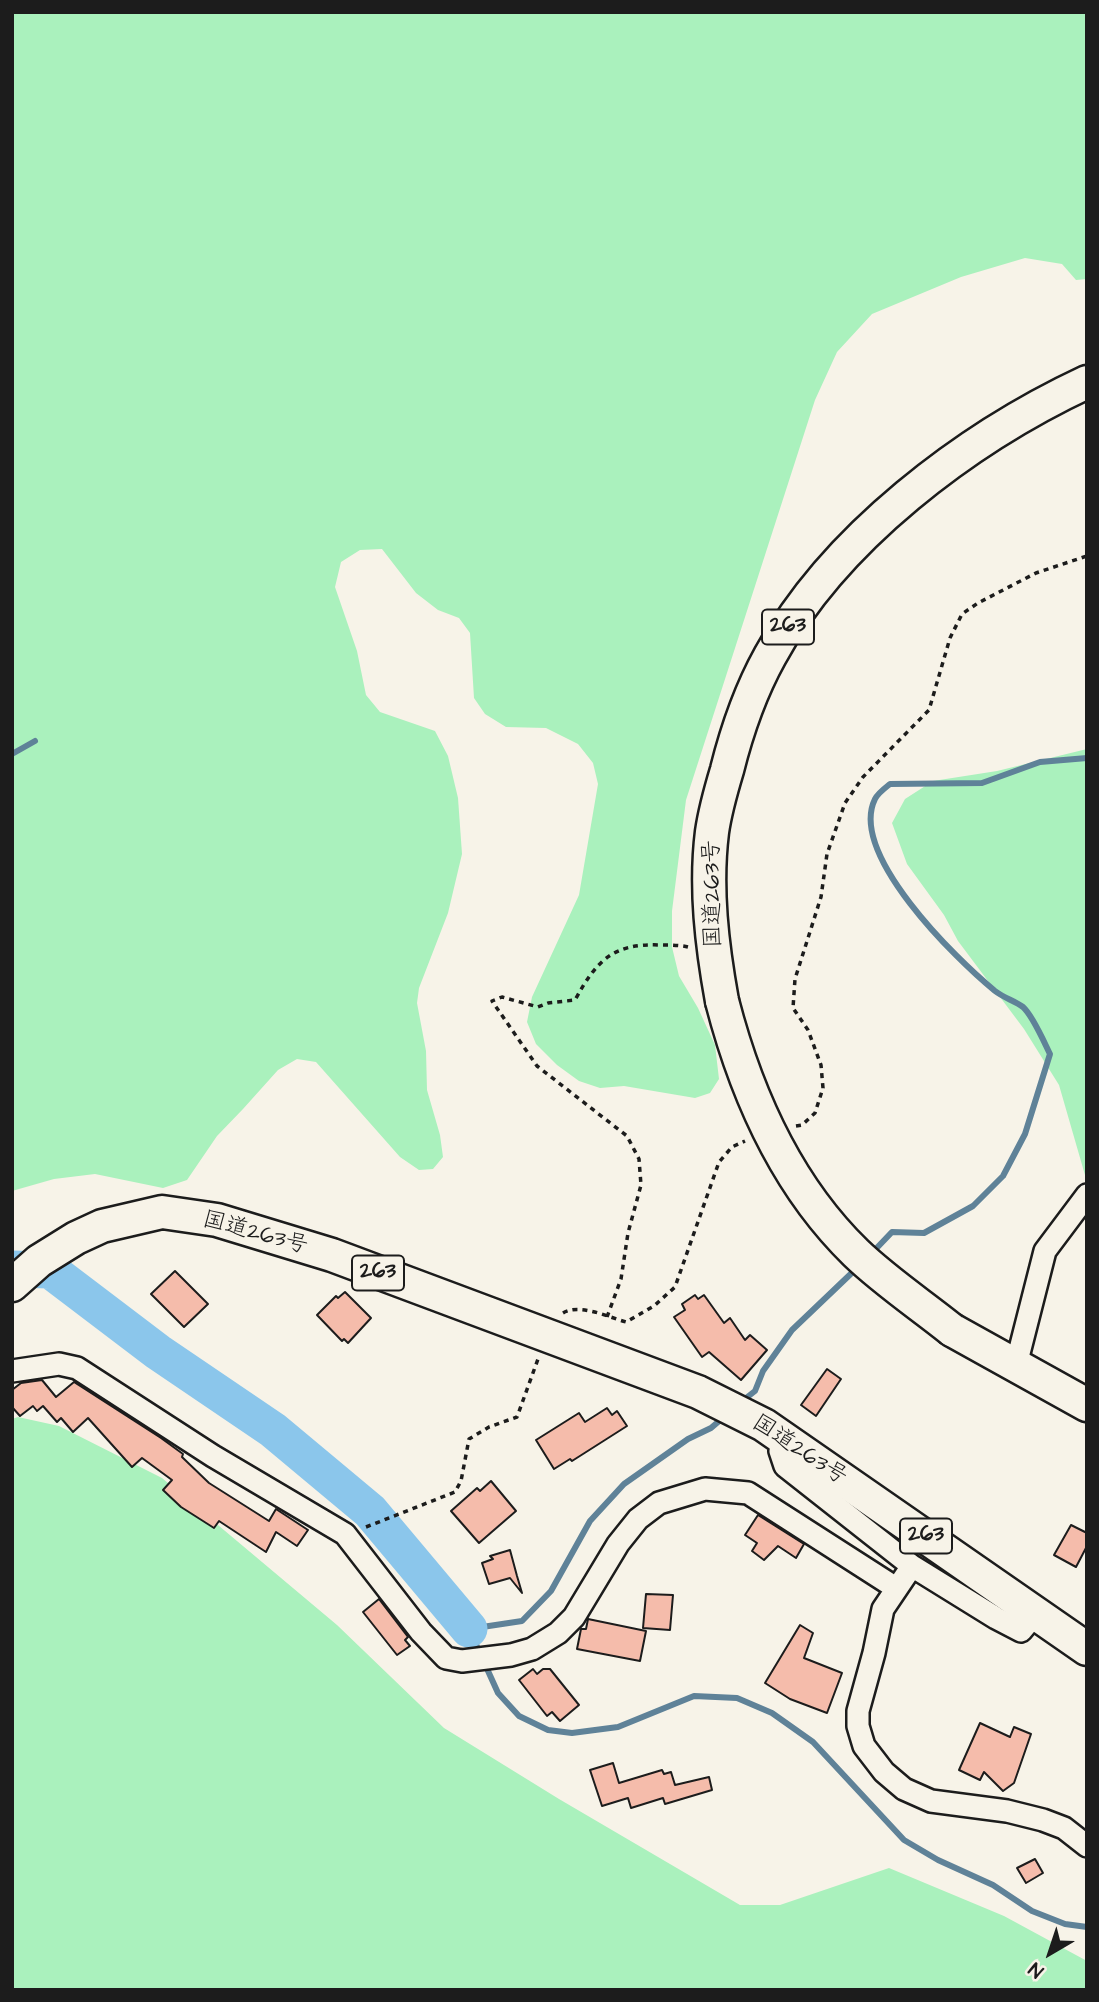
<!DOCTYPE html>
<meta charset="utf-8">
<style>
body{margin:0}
#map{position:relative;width:1099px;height:2002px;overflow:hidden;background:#f7f3e8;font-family:"Architects Daughter",sans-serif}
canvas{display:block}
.frame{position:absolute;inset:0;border:14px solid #1c1c1c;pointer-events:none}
.north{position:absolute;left:1015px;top:1918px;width:70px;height:70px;-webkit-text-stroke:5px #f7f3e8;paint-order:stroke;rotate:219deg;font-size:19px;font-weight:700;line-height:28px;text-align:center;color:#1c1c1c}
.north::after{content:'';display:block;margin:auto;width:24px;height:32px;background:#1c1c1c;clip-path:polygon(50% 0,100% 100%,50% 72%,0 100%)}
</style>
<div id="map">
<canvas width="1099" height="2002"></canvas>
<div class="frame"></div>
<div class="north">N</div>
</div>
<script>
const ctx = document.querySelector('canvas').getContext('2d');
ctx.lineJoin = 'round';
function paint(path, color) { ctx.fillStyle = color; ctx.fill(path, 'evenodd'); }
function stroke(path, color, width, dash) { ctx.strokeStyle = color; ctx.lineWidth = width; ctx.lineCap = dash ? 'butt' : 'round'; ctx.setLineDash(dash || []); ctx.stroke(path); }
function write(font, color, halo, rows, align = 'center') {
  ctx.font = font + ' "Architects Daughter","Klee One",sans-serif'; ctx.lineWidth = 5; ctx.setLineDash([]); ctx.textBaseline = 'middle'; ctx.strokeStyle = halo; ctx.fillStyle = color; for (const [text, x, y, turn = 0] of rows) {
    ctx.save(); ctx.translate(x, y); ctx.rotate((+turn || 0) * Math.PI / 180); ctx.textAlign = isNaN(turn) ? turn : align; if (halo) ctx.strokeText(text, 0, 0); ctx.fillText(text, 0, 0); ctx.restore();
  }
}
const green = new Path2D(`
 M12 12H1087V279L1076 280 1062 264 1025 258 961 277 872 314 837 352 815 400 686 800 672 911V947L679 976 698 1008 715 1045 719 1079 710 1093 695 1098 624 1086 600 1088 579 1081 557 1065 536 1044 527 1022 532 997 579 895 598 784 593 763 578 744 546 728 506 727 485 714 474 698 470 633 459 618 438 610 416 593 382 549 360 550 341 562 335 587 357 651 366 695 380 712 435 731 448 756 458 798 462 854 448 913 419 988 417 1003 426 1051 427 1090 440 1135 443 1157 433 1169 419 1170 400 1157 316 1062 297 1059 278 1070 243 1109 217 1136 187 1180 163 1188 95 1174 54 1179 12 1191Z
 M1087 749V1182L1059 1085 1024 1029 958 941 944 915 907 864 892 823 905 799 933 781 997 771Z
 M18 1417 59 1426 162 1478 337 1625 444 1728 559 1799 740 1905H780L889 1868 1004 1916 1087 1961V1990H12V1419Z`);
const stream = new Path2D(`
 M12 754 35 741
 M871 1254 892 1232 924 1233 973 1206 1003 1176 1025 1134 1050 1054C1044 1042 1033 1016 1023 1007 1015 1001 1004 998 995 991 956 959 848 854 875 799 878 793 885 788 890 784L982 783 1040 762 1087 758
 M741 1402 755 1391 763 1371 792 1330 858 1267
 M725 1416 711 1428 688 1439 624 1484 590 1521 551 1591 522 1621 469 1629 498 1693 519 1716 548 1730 572 1733 618 1727 694 1696 737 1698 772 1713 813 1742 904 1840 938 1860 993 1885 1032 1911 1065 1924 1087 1927`);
const river = new Path2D(`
 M12 1269 50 1270 158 1352 273 1430 370 1511 469 1629`);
const building = new Path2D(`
 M175 1271 208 1304 184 1327 151 1294Z
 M345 1292 371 1318 348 1343 344 1339 342 1341 317 1315 336 1296 338 1298Z
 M695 1295 698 1299 704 1295 724 1323 730 1318 745 1340 750 1335 767 1350 741 1380 709 1352 702 1357 674 1317 685 1310 682 1304Z
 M827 1369 841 1379 816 1416 801 1405Z
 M42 1380 56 1397 74 1382 161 1438 183 1454 182 1457 209 1483 269 1521 276 1509 308 1530 297 1546 276 1532 266 1552 219 1521 214 1528 181 1507 163 1490 172 1480 142 1458 132 1467 88 1418 73 1432 61 1418 57 1422 43 1406 37 1411 33 1406 20 1416 12 1407V1390L21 1383Z
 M607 1408 612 1415 617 1411 627 1426 572 1461 570 1459 554 1469 536 1440 579 1413 585 1422Z
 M491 1481 516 1511 479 1543 451 1511 477 1488 480 1491Z
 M758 1515 804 1544 796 1558 778 1546 764 1560 752 1551 757 1543 745 1535Z
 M1071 1525 1087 1533V1546L1076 1567 1054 1555Z
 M510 1550 517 1576 522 1593 510 1578 489 1584 482 1563 493 1559 490 1556Z
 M646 1594 673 1595 670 1630 643 1628Z
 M379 1599 408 1637 405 1640 410 1646 397 1655 363 1612Z
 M588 1619 646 1631 640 1661 577 1649 581 1629H586Z
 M800 1625 813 1633 804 1658 842 1673 827 1713 790 1699 765 1683Z
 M533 1669 537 1674 543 1669H550L579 1705 560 1721 552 1712 547 1716 519 1680Z
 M980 1723 1010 1737 1014 1727 1031 1734 1014 1783 1003 1791 984 1772 980 1780 959 1770Z
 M613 1763 619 1783 662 1770 664 1774 671 1772 675 1785 709 1777 712 1790 665 1804 663 1798 631 1808 628 1798 602 1806 590 1770Z
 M1035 1859 1043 1873 1026 1883 1017 1868Z`);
const path = new Path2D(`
 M796 1126 802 1125 815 1113 823 1088 821 1065 808 1030 793 1008 795 979 821 897 827 854 845 803 863 777 929 710 950 638 962 614 978 603 1036 573 1087 556
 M563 1313C580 1303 608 1317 626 1322L654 1306 675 1287 719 1162 732 1147 745 1141
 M607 1317 621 1279 628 1233 641 1185 639 1159 627 1136 537 1066 492 1001 502 997 538 1007 548 1003 575 1000C597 960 613 943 661 945 670 945 680 945 688 947
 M366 1527 455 1492 461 1481 469 1439 489 1427 517 1417 538 1359`);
const minor = new Path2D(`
 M1016 1365 1045 1251 1087 1195
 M12 1371 59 1364 77 1368 213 1456 345 1534 421 1632 446 1658 462 1661 511 1655 532 1649 558 1633 574 1617 618 1544 638 1519 659 1503 705 1489 748 1493 896 1588
 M787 1440 780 1451 785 1466 912 1566
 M1036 1613 1021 1631 996 1618 912 1566 883 1609 874 1653 858 1711V1726L864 1746 884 1772 904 1789 931 1801 1007 1811 1043 1820 1064 1828 1087 1846`);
const highway = new Path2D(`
 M722 1001C712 946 705 888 712 832 715 811 721 790 727 770 737 730 750 692 770 656 834 538 967 438 1087 382
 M12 1285 39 1261 76 1238 102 1226 162 1212 217 1220 332 1255 698 1392 764 1425 1087 1649
 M952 1330 1087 1405`);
const highwayBridge = new Path2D(`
 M722 1001C746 1094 786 1185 856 1253 885 1281 921 1305 952 1330`);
const shields = [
 [788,627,52],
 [378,1273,52],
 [926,1536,52]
];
const shieldNames = [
 ["263",788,627],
 ["263",378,1273],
 ["263",926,1536]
];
const streetNames = [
 ["国道263号",714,894,-91],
 ["国道263号",255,1234,15],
 ["国道263号",799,1451,33]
];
paint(green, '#aaf1bd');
stroke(stream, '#5f8298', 6);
stroke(river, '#8bc6eb', 37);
paint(building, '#f5bcab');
stroke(building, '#1c1c1c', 2);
stroke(minor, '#1c1c1c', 26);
stroke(highway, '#1c1c1c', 37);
stroke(path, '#1c1c1c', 3.5, [5, 5]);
stroke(minor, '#f7f3e8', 21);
stroke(highway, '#f7f3e8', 32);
stroke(highwayBridge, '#1c1c1c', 37, []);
stroke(highwayBridge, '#f7f3e8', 32);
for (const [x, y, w] of shields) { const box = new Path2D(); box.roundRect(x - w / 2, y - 17.5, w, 35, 5); ctx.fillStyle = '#f7f3e8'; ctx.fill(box); stroke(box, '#1c1c1c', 2); }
write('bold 21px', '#1c1c1c', null, shieldNames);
write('23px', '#1c1c1c', '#f7f3e8', streetNames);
</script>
